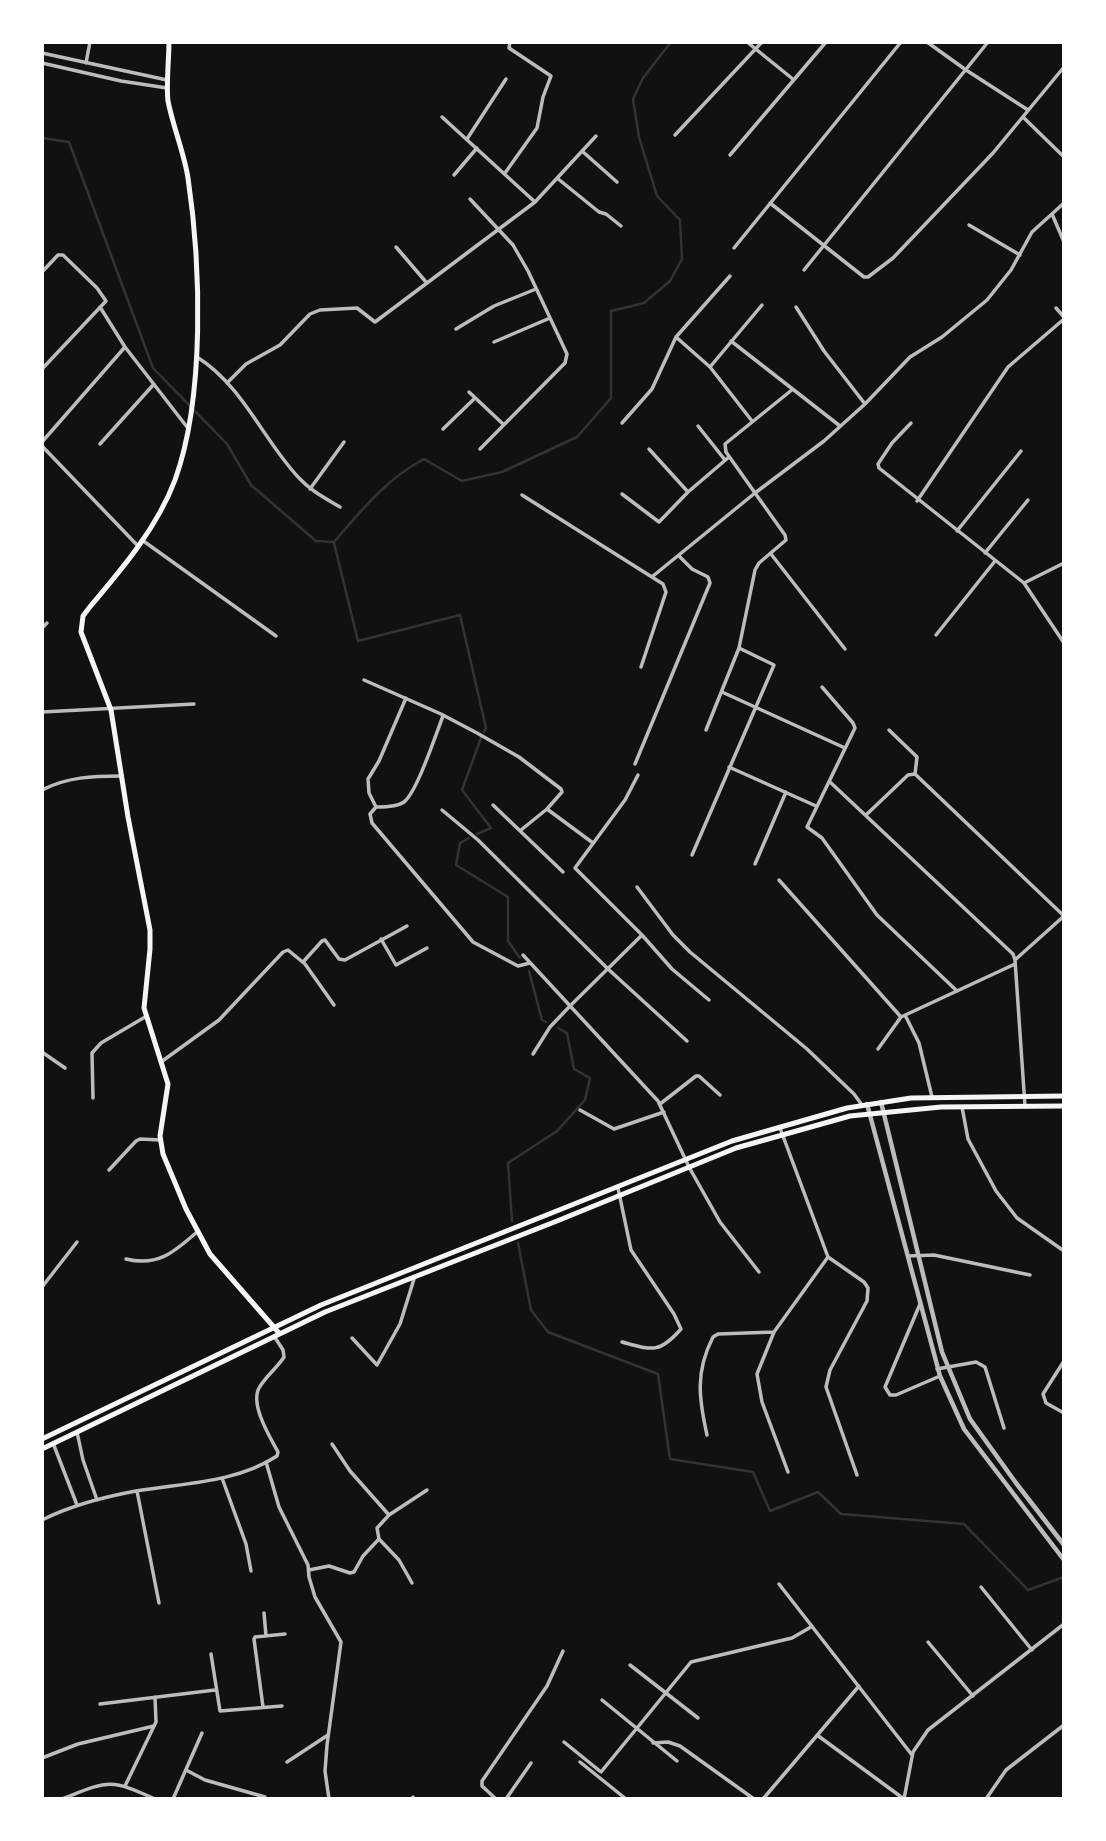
<!DOCTYPE html>
<style>
body{margin:0}
#map{position:relative;width:1106px;height:1841px;overflow:hidden;background:#111;font-family:Merriweather,serif}
canvas{display:block}
.frame{position:absolute;inset:0;border:44px solid #fff;pointer-events:none}
</style>
<div id="map">
<canvas width="1106" height="1841"></canvas>
<div class="frame"></div>
</div>
<script>
const ctx = document.querySelector('canvas').getContext('2d');
ctx.lineJoin = 'round';
function stroke(path, color, width, dash) { ctx.strokeStyle = color; ctx.lineWidth = width; ctx.lineCap = dash ? 'butt' : 'round'; ctx.setLineDash(dash || []); ctx.stroke(path); }
const stream = new Path2D(`
 M42 138 69 142 153 368 227 444 251 485 316 541 334 542C362 510 386 479 424 459L462 481 502 472 577 437 611 398V311L644 303 670 281 682 259 680 220 657 196 639 137 633 99 643 78 671 42
 M334 543 358 641 460 615 486 728 484 732
 M477 834 491 828 462 790 481 738
 M469 838 460 843 456 865 508 897V941L520 958
 M529 971 542 1020 546 1022
 M512 1221 508 1163 557 1131 585 1100 590 1078 574 1069 567 1033 558 1028
 M518 1243 531 1310 548 1332 658 1374 670 1459 753 1472 770 1511 818 1492 841 1514 964 1524 1028 1590 1064 1577`);
const minor = new Path2D(`
 M747 42 794 80
 M927 42 966 70 1028 110
 M42 53 167 80
 M42 63 121 81 167 88
 M86 63 90 42
 M442 117 535 202
 M1023 117 1064 157
 M675 135 762 42
 M467 139 506 79
 M582 151 617 182
 M730 155 826 42
 M505 173 537 128 543 97 551 76 509 48 510 42
 M454 175 477 148
 M557 178 599 212 606 214 621 226
 M470 199 513 245 528 271 567 354 565 363 480 449
 M770 203 864 277H868L893 258 993 153 1064 67
 M1052 214 1064 242
 M969 225 1020 255
 M396 247 426 282
 M734 248 901 42
 M804 270 988 42
 M42 272 58 255H63L97 288 106 301 42 369
 M100 307 125 347 187 427
 M796 307 824 351 865 404
 M1056 308 1064 317
 M456 329 494 306 536 289
 M676 337 710 367
 M731 341 840 426
 M494 342 550 318
 M197 357C243 386 263 440 299 478 311 491 325 498 340 507
 M227 383 246 364 280 345 310 314 320 310 357 308 375 322 535 202 596 136
 M469 392 503 424
 M752 421 710 367 762 305
 M622 423 652 389 676 337 730 276
 M911 423 892 443 878 464 879 468 1024 583 1064 643
 M698 426 725 460
 M443 429 475 398
 M42 442 125 347
 M100 444 154 384
 M42 446 138 546
 M649 449 688 492
 M310 489 344 442
 M622 494 659 522 688 492 729 457
 M522 495 663 584 666 592 641 667
 M917 501 1008 367 1064 319
 M957 531 1021 451
 M142 540 276 636
 M985 553 1028 500
 M771 554 845 649
 M653 576 755 493 726 452 725 444 793 389
 M1024 583 1064 563
 M42 628 47 623
 M936 635 995 561
 M364 680 441 714 477 733 519 757 561 789 562 792 547 809 593 843
 M822 687 853 723 855 728 807 827 822 838 877 915 957 991
 M722 692 845 748
 M406 698 379 761 368 779 369 793 376 807 370 814 372 823 473 942 518 966 530 963
 M42 712 194 704
 M706 730 739 648 755 570 759 563 786 540 785 535 755 493 824 441 865 404 910 357 942 337 987 300 1011 270 1032 232 1064 203
 M889 730 917 757 915 774
 M635 764 710 583 708 577 692 569 679 556
 M729 767 816 806
 M638 775 625 800 575 868 642 935 672 969 709 1000
 M830 782 1013 954 1015 960 1025 1106
 M42 790C67 777 93 776 121 776
 M493 805 563 872
 M377 807C385 807 397 807 404 802 417 792 436 734 443 716
 M442 810 478 840 608 969 687 1041
 M866 815 908 775 915 774 1064 916
 M521 830 547 809
 M692 855 774 665 739 648
 M755 864 786 792
 M779 880 901 1017
 M637 887 673 935 690 952 807 1049 854 1094 862 1105
 M381 939 396 965 427 948
 M523 955 658 1101 689 1167 720 1222 759 1272
 M1016 959 1064 916
 M303 962 322 941 325 940 339 959 345 960 407 926
 M905 1015 919 1043 932 1097
 M878 1049 901 1017 1015 964
 M42 1052 65 1068
 M533 1054 550 1027 570 1006 642 935
 M161 1062 219 1020 283 952 288 950 305 964 334 1005
 M93 1098 92 1053 101 1043 145 1017
 M660 1104 696 1076H699L720 1095
 M962 1107 968 1139 996 1191 1017 1218 1064 1251
 M580 1110 614 1129 664 1112
 M780 1128 828 1257 864 1282 868 1288 867 1301 830 1370 826 1387 857 1475
 M109 1170 136 1141 140 1139 161 1140
 M618 1188 631 1250 674 1314 681 1329C659 1354 652 1350 622 1342
 M908 1256 934 1255 1030 1275
 M126 1259C158 1267 174 1252 197 1232
 M42 1287 77 1242
 M920 1304 885 1387 890 1395H896L940 1376
 M774 1332 757 1374 762 1402 788 1472
 M352 1338 377 1365 400 1324 414 1279
 M1064 1361 1043 1394 1046 1403 1064 1413
 M937 1369 976 1362 985 1367 1004 1428
 M77 1432 83 1460 97 1500
 M707 1435C699 1399 695 1372 713 1337L718 1334 774 1332 828 1257
 M53 1443 77 1505
 M332 1444 350 1471 389 1515
 M266 1462 279 1507 308 1565 309 1577 315 1597 341 1642 327 1745 325 1771 329 1799
 M222 1478 246 1544 251 1571
 M137 1491 159 1603
 M42 1520C72 1505 103 1497 136 1491 183 1483 236 1483 277 1456L278 1452C270 1437 250 1405 259 1388 265 1377 277 1368 284 1357L283 1350 274 1336
 M309 1570 329 1566 350 1573 354 1572 363 1556 379 1539
 M412 1583 399 1560 379 1539 377 1528 389 1515 427 1490
 M779 1584 912 1755
 M981 1587 1032 1650
 M264 1613 266 1636
 M928 1642 973 1696
 M211 1654 220 1711 282 1706
 M630 1665 698 1718
 M602 1700 677 1761
 M100 1704 215 1690
 M263 1707 254 1639 255 1637 285 1634
 M817 1735 904 1799
 M564 1742 601 1772 691 1662 792 1638 811 1627
 M653 1743 668 1742 680 1746 754 1799
 M42 1758 78 1744 154 1726
 M287 1762 328 1735
 M580 1762 626 1799
 M186 1770 205 1780 265 1797
 M125 1786 156 1722 155 1697
 M413 1797 414 1799
 M62 1799C108 1781 109 1778 155 1799
 M173 1799 202 1733
 M496 1799 482 1786V1781L547 1686 563 1651
 M506 1799 531 1763
 M763 1799 859 1686
 M904 1799 913 1752 928 1730 1064 1624
 M986 1799 1006 1770 1064 1725`);
const tertiary = new Path2D(`
 M881 1102 942 1352 970 1419 1016 1483 1064 1545
 M867 1104 940 1376 964 1429 1064 1560`);
const secondary = new Path2D(`
 M169 42C169 58 166 86 168 101 173 127 184 152 188 178 201 265 205 397 175 480 157 528 122 569 89 608L83 616 81 632 111 710 128 817 150 930V949L144 1008 168 1084 160 1136 163 1154 186 1209 210 1254 279 1333`);
const primary = new Path2D(`
 M42 1439 321 1305 732 1141 847 1108 911 1098 1064 1096
 M42 1449 325 1312 557 1221 736 1148 850 1116 941 1107 1064 1106`);
stroke(stream, '#333', 2.5);
stroke(minor, '#bcbcbc', 3.5);
stroke(tertiary, '#bcbcbc', 4.5);
stroke(secondary, '#f5f5f5', 5);
stroke(primary, '#f5f5f5', 5);
</script>
